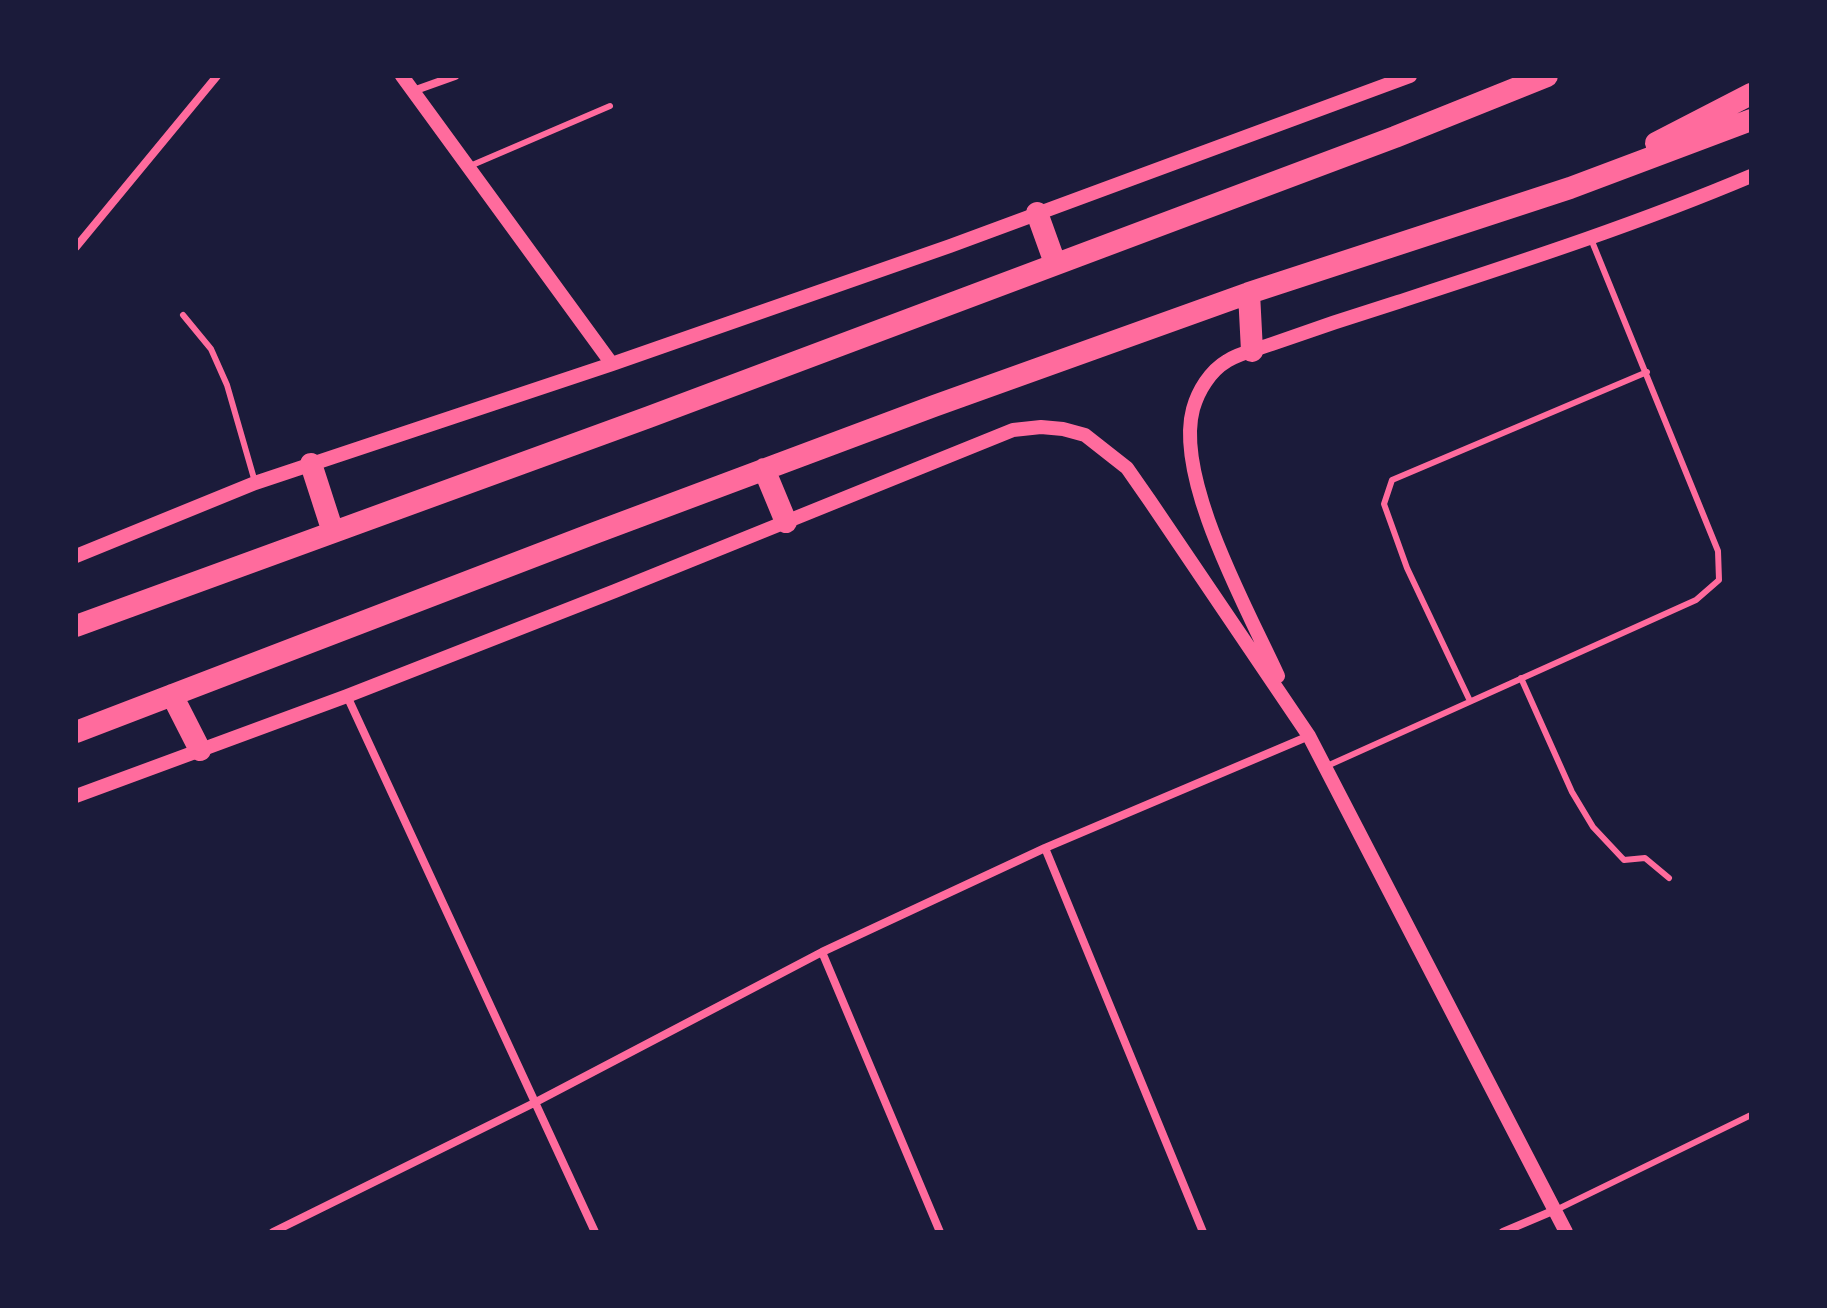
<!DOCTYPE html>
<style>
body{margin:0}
#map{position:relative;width:1827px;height:1308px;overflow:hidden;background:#1b1b3a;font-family:"Asap Condensed",sans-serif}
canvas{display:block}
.frame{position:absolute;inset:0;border:78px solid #1b1b3a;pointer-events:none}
</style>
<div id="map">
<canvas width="1827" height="1308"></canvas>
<div class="frame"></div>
</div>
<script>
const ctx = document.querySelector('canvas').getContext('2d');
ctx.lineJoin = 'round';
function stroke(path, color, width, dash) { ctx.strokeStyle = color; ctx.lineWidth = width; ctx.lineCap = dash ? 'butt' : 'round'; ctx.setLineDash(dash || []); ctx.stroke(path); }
const service = new Path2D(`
 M470 166 610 106
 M183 315 211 349 227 385 255 482
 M1521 678 1572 792 1593 827 1624 860 1645 858 1669 878
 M1470 701 1407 568 1384 504 1392 480 1647 372
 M1327 766 1696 600 1719 580 1718 551 1591 239
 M1556 1210 1751 1115`);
const minor = new Path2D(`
 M413 91 455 76
 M76 247 217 76
 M347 696 595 1232
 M1045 848 1203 1232
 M822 952 940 1232
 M273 1232 534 1103 822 952 1045 848 1309 736
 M1503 1232 1555 1210`);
const tertiary = new Path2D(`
 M402 76 612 364
 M76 556 255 483 612 364 950 246 1410 76
 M1278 676C1249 612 1174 479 1193 409 1198 391 1210 371 1227 361 1239 353 1258 349 1272 344 1314 329 1356 315 1398 302 1517 263 1635 225 1751 176
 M76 796 347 696 615 591 1013 430 1041 427 1063 429 1085 435 1127 468 1150 501 1309 736 1566 1232`);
const trunk = new Path2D(`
 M1656 143 1751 94
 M1037 213 1055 263
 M1249 293 1252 351
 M311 464 333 532
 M764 469 786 522
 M76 626 649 417 1395 137 1547 76
 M172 695 200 750
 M76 732 592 534 934 406 1249 293 1570 188 1751 120`);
stroke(service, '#ff6b9d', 6);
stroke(minor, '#ff6b9d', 8);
stroke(tertiary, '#ff6b9d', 14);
stroke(trunk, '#ff6b9d', 22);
</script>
